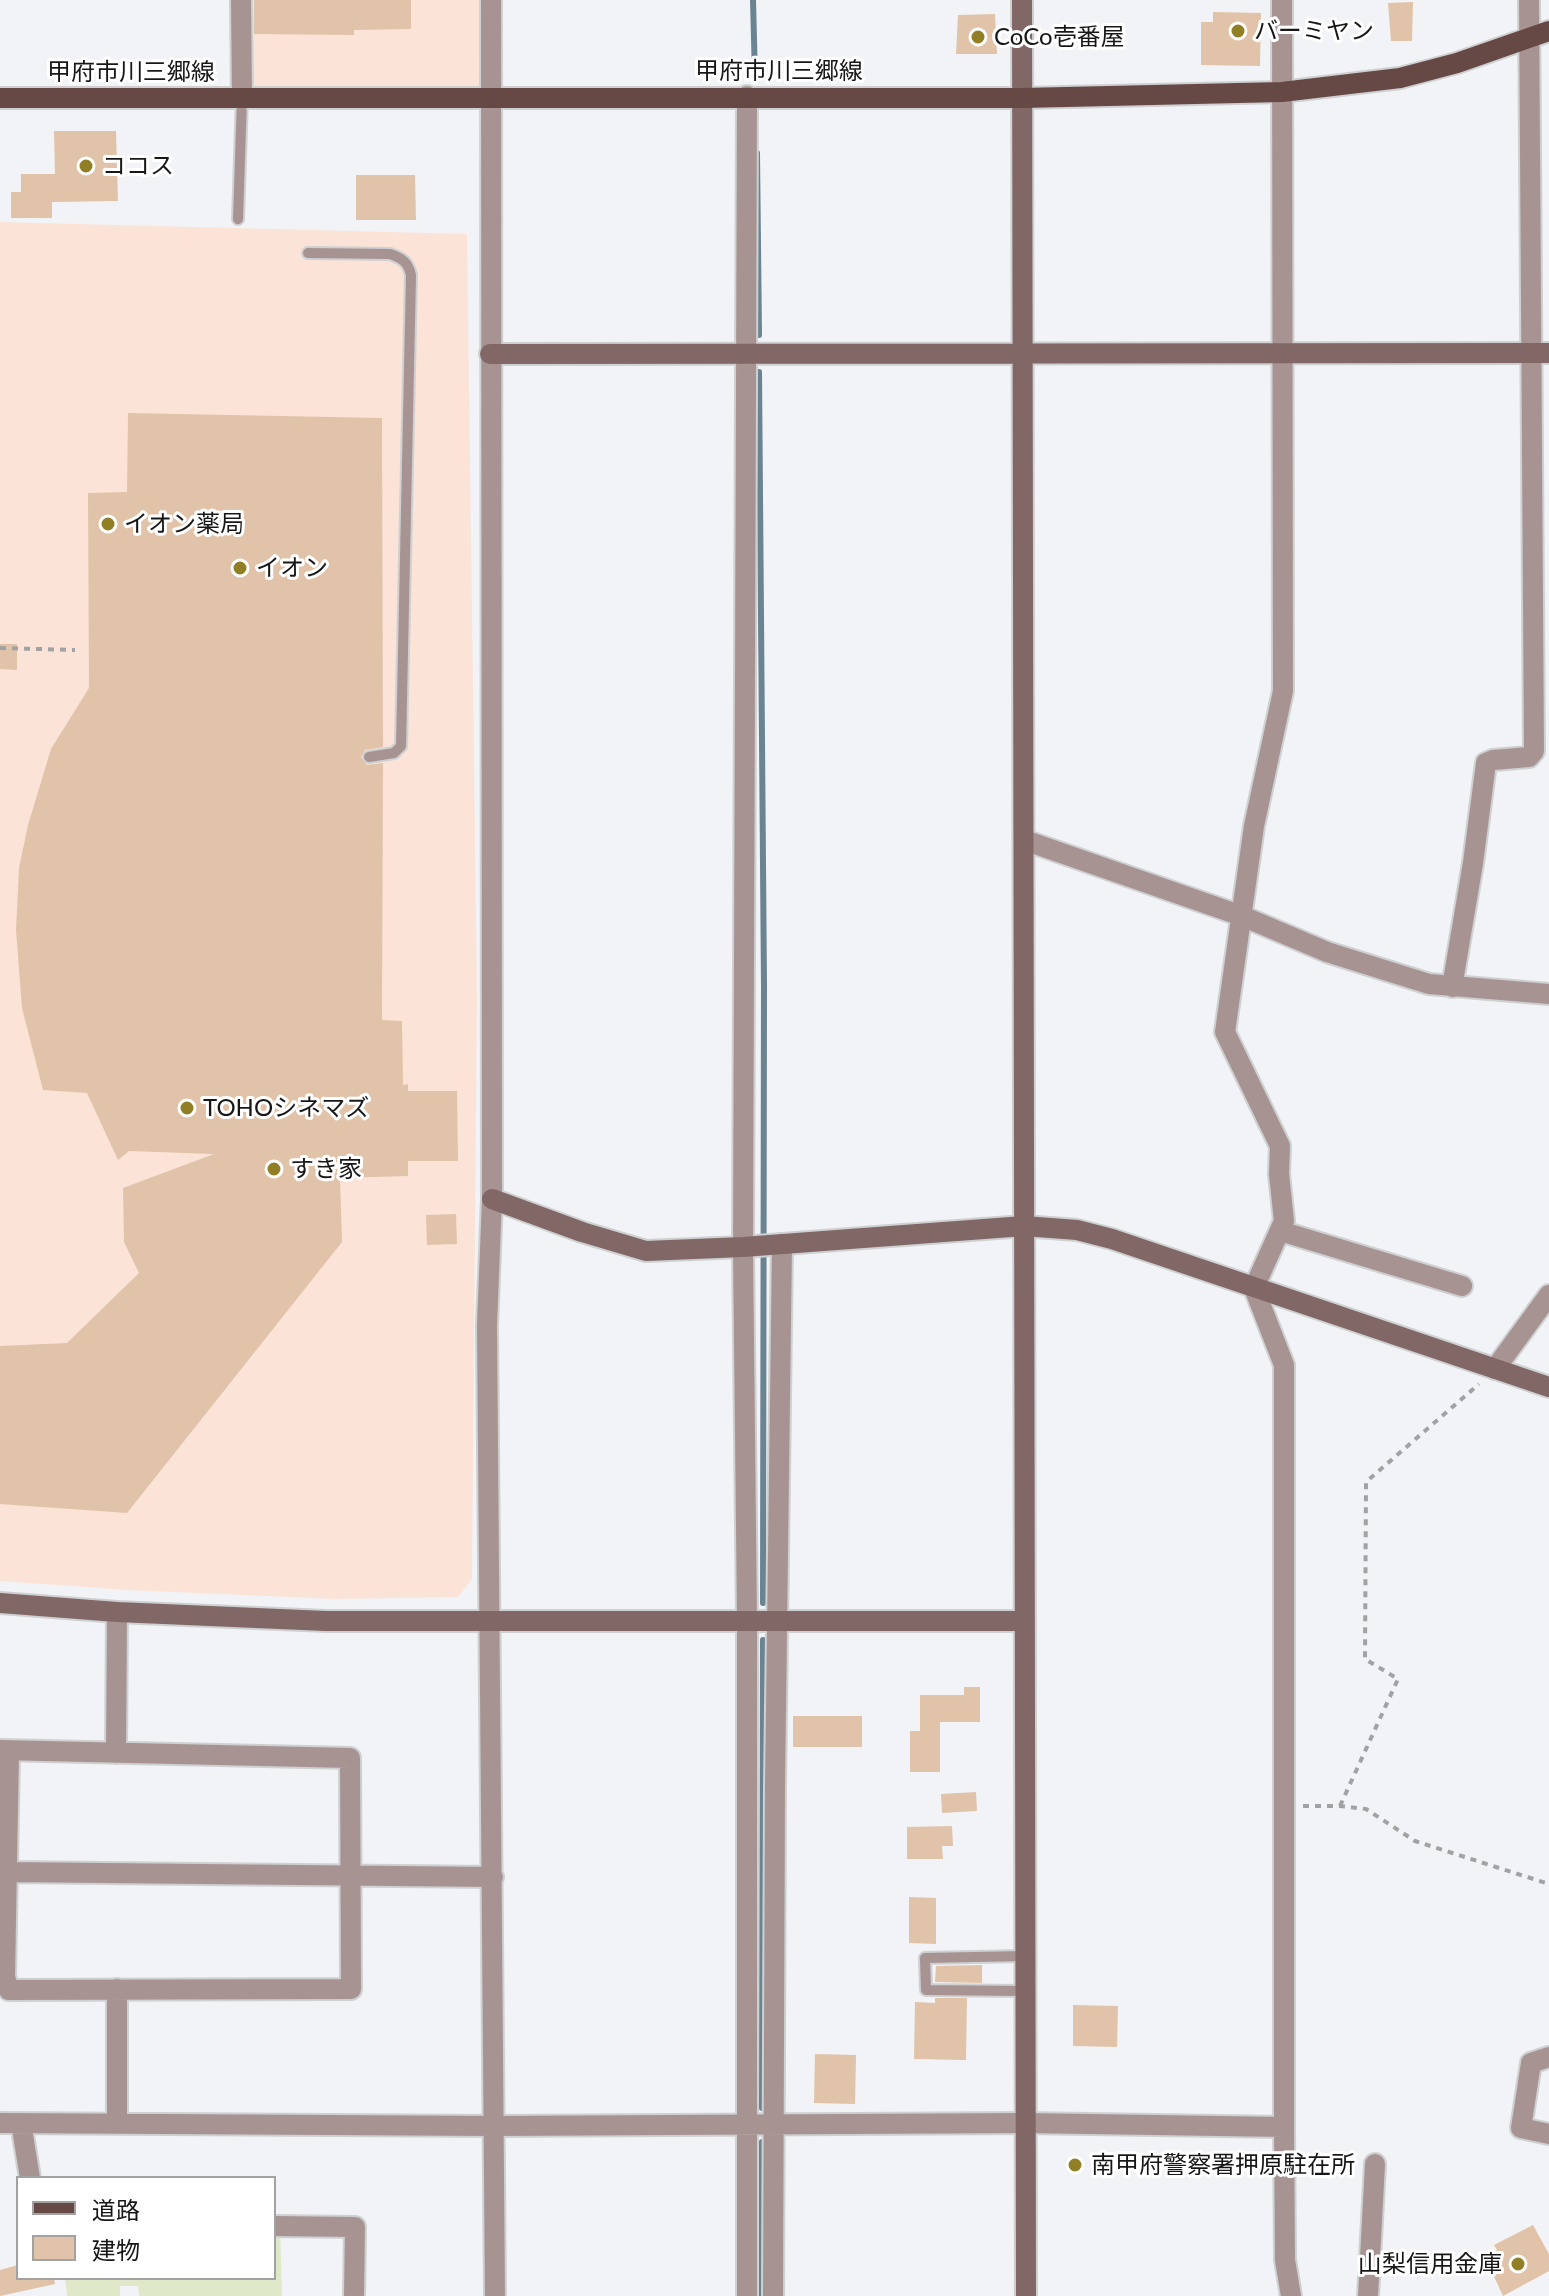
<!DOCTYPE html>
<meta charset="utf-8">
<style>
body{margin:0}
#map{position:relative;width:1549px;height:2296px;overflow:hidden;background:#f1f3f6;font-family:Lato,"Noto Sans JP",sans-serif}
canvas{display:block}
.legend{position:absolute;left:16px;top:2176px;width:260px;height:104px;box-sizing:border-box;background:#fff;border:2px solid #a2a2a3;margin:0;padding:10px 14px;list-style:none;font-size:24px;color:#171718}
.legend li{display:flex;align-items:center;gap:16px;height:40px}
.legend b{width:40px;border:2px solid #a2a2a3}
</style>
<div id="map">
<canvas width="1549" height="2296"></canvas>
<ul class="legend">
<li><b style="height:10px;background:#664845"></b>道路</li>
<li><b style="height:22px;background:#e1c3a9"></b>建物</li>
</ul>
</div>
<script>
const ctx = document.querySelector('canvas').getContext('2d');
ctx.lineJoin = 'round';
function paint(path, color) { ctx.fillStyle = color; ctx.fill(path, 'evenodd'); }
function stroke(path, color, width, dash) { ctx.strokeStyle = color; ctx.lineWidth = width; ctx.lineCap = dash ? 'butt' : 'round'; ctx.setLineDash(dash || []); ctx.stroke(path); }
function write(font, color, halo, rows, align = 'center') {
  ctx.font = font + ' Lato,"Noto Sans JP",sans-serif'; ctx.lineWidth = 6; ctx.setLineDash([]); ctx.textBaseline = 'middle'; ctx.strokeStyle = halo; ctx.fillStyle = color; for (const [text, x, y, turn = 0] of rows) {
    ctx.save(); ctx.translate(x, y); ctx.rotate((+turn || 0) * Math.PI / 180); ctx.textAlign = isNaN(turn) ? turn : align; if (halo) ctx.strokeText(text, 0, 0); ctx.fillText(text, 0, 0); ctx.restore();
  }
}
const commercial = new Path2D(`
 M241 0H491V97H242Z
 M0 222 467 234 477 994 472 1579 458 1597 335 1599 128 1590 0 1581Z`);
const green = new Path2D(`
 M274 2226H280L282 2296H139L138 2286H120V2296H67L65 2278H274Z`);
const stream = new Path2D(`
 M753 0 755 78
 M757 153 759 335
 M759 372 764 986 763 1603
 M762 2108 763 1640
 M762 2142V2296`);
const building = new Path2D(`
 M254 0H411V29L354 30V35L254 34Z
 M1413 2 1412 41H1391L1388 3Z
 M1213 12 1261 13 1260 66 1201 65V22H1213Z
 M995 14 997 54H956L958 15Z
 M54 131H116L118 201 52 202V218H11V192H21V174H55Z
 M356 175H415L416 220H356Z
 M128 413 382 418 383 747 365 750 361 757 367 765 383 763 382 1020 402 1021 403 1085 408 1084V1091H457L458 1161H408V1176L340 1178 342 1242 127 1513 0 1504V1346L67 1343 139 1273 124 1242 123 1188 214 1154 129 1151 118 1160 87 1093 43 1090 22 1008 16 930 19 868 28 825 51 749 89 688 88 493 127 492Z
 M0 644H17V670L0 669Z
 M456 1214 457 1244 427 1245 426 1215Z
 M964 1687H980V1722H940V1772H910V1731H920V1695H964Z
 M793 1716H862V1747H793Z
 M976 1792 977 1811 942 1813 941 1794Z
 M952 1826 953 1846H942L943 1859H907V1827Z
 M909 1897 936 1898V1944L909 1943Z
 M982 1965V1983L935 1982 936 1966Z
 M935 1998H967L966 2060 914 2059 915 2002 935 2003Z
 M1073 2005 1118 2006 1117 2047 1073 2046Z
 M815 2054 856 2055 855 2104 814 2103Z
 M1533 2225 1549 2254V2271L1503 2296 1485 2257 1497 2250 1494 2245Z
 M18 2265V2278H54L55 2284 0 2296V2270Z`);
const path = new Path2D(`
 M0 648 75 650
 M1303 1806H1340L1366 1809 1415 1841 1549 1884
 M1340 1806 1398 1679 1365 1659 1366 1482 1479 1384`);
const lane = new Path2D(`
 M238 219 242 97
 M308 253 390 254C402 258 408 262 411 275L401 746 394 753 369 757
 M1024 1991 926 1990 925 1958 1024 1956`);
const street = new Path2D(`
 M241 0 242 97
 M491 0 492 1199 487 1325 495 2296
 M1282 0 1283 691 1254 826 1225 1032 1280 1146 1279 1174 1284 1221 1254 1288 1284 1365V2127
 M747 96 743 1247 747 1621V2296
 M1024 840 1242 916 1327 952 1429 984 1549 994
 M1452 987 1473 863 1486 763 1493 760 1529 757 1534 751 1529 0
 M1280 1231 1462 1286
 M1495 1369 1549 1295
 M0 1750 350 1758 351 1989 9 1990 5 1977 9 1751
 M116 1753 117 1612
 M8 1872 493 1877
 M1549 2057 1531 2063 1521 2128 1549 2134
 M0 2123 494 2126 1024 2123 1284 2127 1285 2260 1291 2296
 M21 2123 30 2178
 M117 2123V1989
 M274 2226 355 2227 354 2296
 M773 2296 775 1785 782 1244
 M1368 2296 1375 2164`);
const secondary = new Path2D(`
 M1022 0 1026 2296
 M490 354 1549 353
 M492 1199 582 1232 646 1251 743 1247 1024 1226 1077 1230 1112 1239 1549 1387
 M0 1603 117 1612 326 1621H1024`);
const primary = new Path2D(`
 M0 98H1022L1282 92 1400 78 1457 63 1549 31`);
const markers = [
 [1238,31,8,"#917f26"],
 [978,37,8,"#917f26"],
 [86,166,8,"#917f26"],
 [108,524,8,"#917f26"],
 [240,568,8,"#917f26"],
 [187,1108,8,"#917f26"],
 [274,1169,8,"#917f26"],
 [1075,2165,8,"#917f26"],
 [1518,2264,8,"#917f26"]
];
const poiNames = [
 ["バーミヤン",1254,31],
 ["CoCo壱番屋",994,37],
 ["ココス",102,166],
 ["イオン薬局",124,524],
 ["イオン",256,568],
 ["TOHOシネマズ",203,1108],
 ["すき家",290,1169],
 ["南甲府警察署押原駐在所",1091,2165],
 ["山梨信用金庫",1502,2264,"right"]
];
const streetNames = [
 ["甲府市川三郷線",779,71],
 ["甲府市川三郷線",131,72]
];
paint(commercial, '#fbe3d8');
paint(green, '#dfe9ca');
stroke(stream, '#6a8492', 6);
paint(building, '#e1c3a9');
stroke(lane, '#ced0d2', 14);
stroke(street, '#ced0d2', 24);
stroke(secondary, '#ced0d2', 24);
stroke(primary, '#ced0d2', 24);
stroke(path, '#a1a2a4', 4, [6, 6]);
stroke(lane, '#a79492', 10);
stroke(street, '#a79492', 20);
stroke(secondary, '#816765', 20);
stroke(primary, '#664845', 20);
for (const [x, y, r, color] of markers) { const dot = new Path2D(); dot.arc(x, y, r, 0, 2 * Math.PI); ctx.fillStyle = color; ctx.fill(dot); stroke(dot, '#fff', 3); }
write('24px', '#171718', '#fff', poiNames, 'left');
write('24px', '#171718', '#fff', streetNames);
</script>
